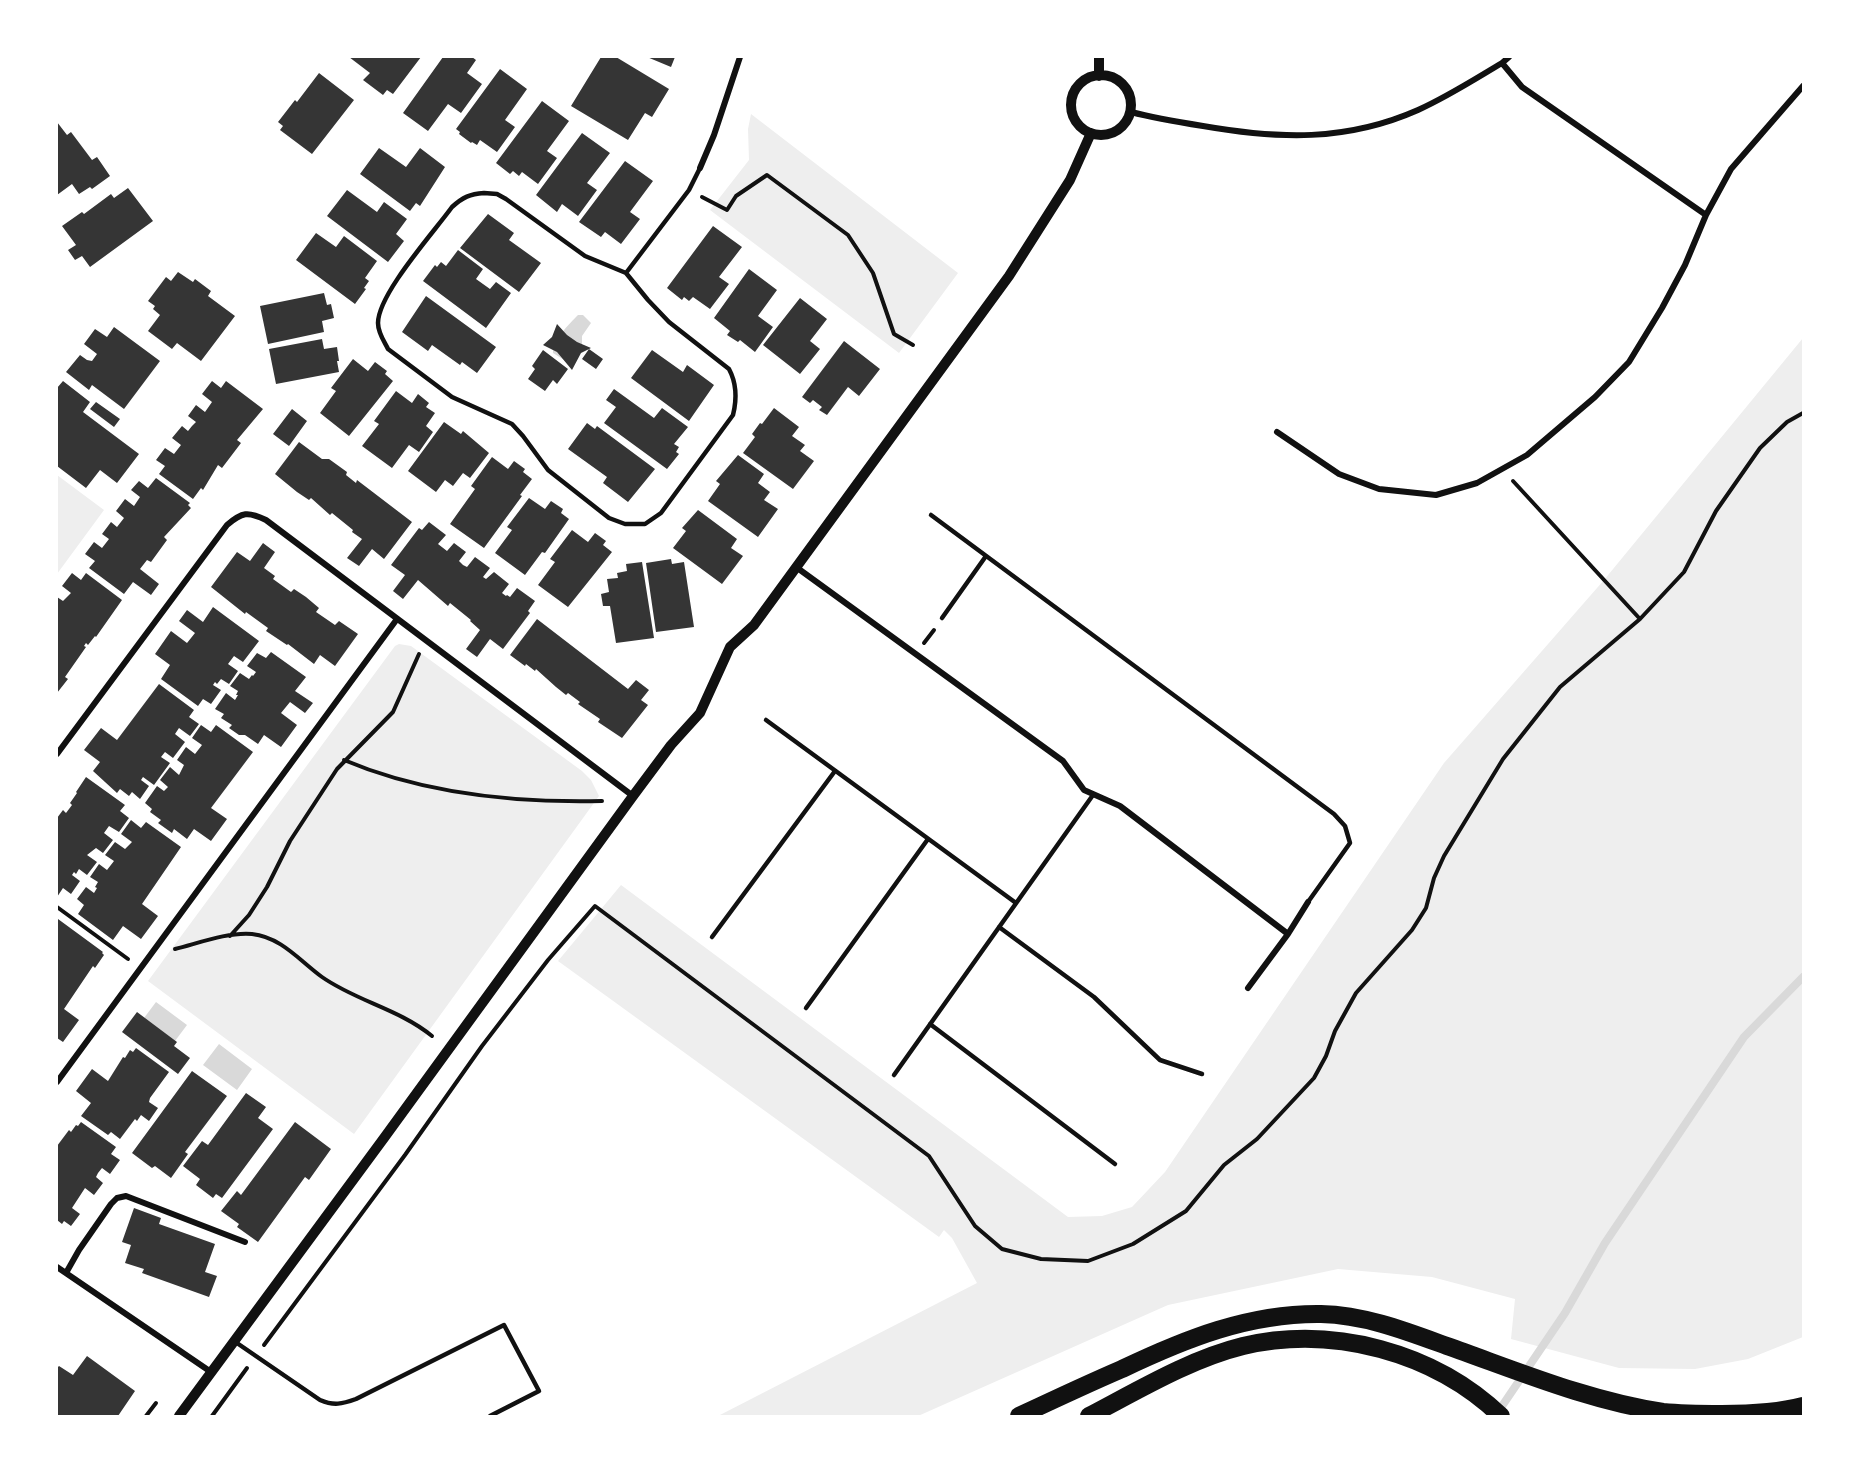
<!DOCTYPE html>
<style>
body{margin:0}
#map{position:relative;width:1860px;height:1473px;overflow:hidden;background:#fff;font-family:"Nunito Sans",sans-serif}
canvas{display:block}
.frame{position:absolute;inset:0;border:58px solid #fff;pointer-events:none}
</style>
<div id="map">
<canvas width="1860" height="1473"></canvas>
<div class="frame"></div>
</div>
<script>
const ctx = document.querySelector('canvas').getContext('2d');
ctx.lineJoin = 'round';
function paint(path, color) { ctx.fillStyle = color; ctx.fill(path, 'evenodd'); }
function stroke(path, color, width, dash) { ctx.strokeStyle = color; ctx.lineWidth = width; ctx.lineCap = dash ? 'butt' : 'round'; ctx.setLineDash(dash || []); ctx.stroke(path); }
const green = new Path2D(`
 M751 114 958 273 899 353 710 210 749 160 748 129Z
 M1803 338V1337L1748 1359 1695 1369 1619 1368 1511 1339 1515 1299 1432 1277 1338 1269 1168 1305 918 1416H718L977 1283 952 1238 944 1230 939 1237 558 961 621 885 1068 1217 1102 1216 1132 1207 1165 1172 1444 763 1604 580Z
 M57 475 104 510 57 574Z
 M399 644 411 646 582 771 591 780 599 796 354 1134 148 981 395 646Z`);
const water = new Path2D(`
 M578 315H583L591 323 582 336V348L566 361 553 353C553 340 569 324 578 315Z
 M156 1002 187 1025 175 1041 144 1018Z
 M219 1044 252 1069 237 1090 203 1065Z`);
const stream = new Path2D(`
 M1498 1412 1565 1313 1605 1243 1744 1037 1803 977`);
const building = new Path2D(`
 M349 57H421L393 94 387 90 383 95 363 80 370 73Z
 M443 57H472L476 60 467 73 482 84 461 113 448 104 428 131 403 113Z
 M601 57H616L669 89 652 117 645 113 628 140 571 106Z
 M647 57H675L671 67Z
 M500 69 527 89 505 120 515 127 497 152 480 140 477 145 472 142 471 143 459 134 460 132 456 129Z
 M319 73 354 100 312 154 280 130 283 126 278 122 295 100 297 102Z
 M542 101 569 121 547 151 557 158 538 184 522 172 519 176 513 171 510 174 496 163Z
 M57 122 67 135 71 132 92 160 97 157 110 176 92 189 90 187 79 194 72 184 57 195Z
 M582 133 610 153 587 183 597 190 578 216 562 204 557 212 536 195Z
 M379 148 406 167 420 148 445 167 420 206 416 203 410 211 360 174Z
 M625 161 653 181 630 212 640 219 621 244 605 232 601 237 579 222Z
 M128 188 153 221 90 267 82 256 75 260 68 250 76 245 62 226 82 212 84 214 111 194 114 198Z
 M347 190 377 212 384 202 407 219 396 234 404 241 388 262 327 216Z
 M488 214 514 233 509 240 541 263 519 292 460 248Z
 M713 226 742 247 719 277 729 284 710 309 693 297 689 301 684 297 682 300 667 288Z
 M316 233 336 247 344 236 377 261 365 278 369 281 364 288 366 289 355 304 296 260Z
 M458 250 483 269 476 279 490 289 496 282 511 293 486 328 423 281 435 265 437 267 441 262 446 266Z
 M749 269 777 290 758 316 773 327 755 352 740 340 738 342 727 335 730 331 714 318Z
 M178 272 193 282 195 279 211 291 208 296 235 316 201 361 177 343 172 349 148 331 160 315 153 309 155 306 148 301 166 277 171 281Z
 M324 293 327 305 331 304 334 318 322 321 324 332 268 344 260 306Z
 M426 296 496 347 477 373 462 362 460 365 432 345 428 351 402 332Z
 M800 298 827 319 810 341 820 349 800 374 763 345Z
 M557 324 567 335 577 342 591 348 581 353 572 370 557 352 543 345 552 337Z
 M114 327 160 361 124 409 92 385 89 390 66 372 80 355 87 360 92 361 97 354 84 344 95 329 107 337Z
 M322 339 324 349 337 347 339 361H337L339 372 276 384 269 349Z
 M844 341 880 369 859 396 848 387 827 415 819 410 822 407 813 400 810 403 802 397Z
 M589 349 603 359 596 369 582 359Z
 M543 350 568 369 557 384 553 380 545 391 528 379 535 369 532 366Z
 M652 350 683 372 687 365 714 385 689 421 631 378Z
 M353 359 368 371 375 362 387 371 385 374 393 381 349 436 320 413 336 391 331 388Z
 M63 381 90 402 83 412 139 454 117 483 100 470 86 488 57 466V388Z
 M212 381 221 388 226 381 263 409 237 440 241 443 222 468 218 465 203 490 201 488 193 499 159 474 165 466 156 460 165 448 174 454 181 445 172 438 182 426 188 431 192 426 196 422 188 416 196 405 205 412 212 402 202 394Z
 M614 389 654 418 662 408 688 427 674 444 679 447 676 452 679 454 667 469 604 423 616 407 606 400Z
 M396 391 412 403 418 394 429 403 426 407 435 413 426 426 433 432 419 452 409 445 392 468 362 446 379 424 374 421Z
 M96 402 120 419 114 427 90 409Z
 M774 408 799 427 792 436 805 445 800 451 814 461 793 489 743 453 755 437 752 434 760 423 762 424Z
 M292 409 307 421 289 446 273 434Z
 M444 422 461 434 463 431 489 453 470 478 463 473 453 486 445 480 436 492 408 471Z
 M587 423 595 429 597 426 655 469 628 502 603 483 607 477 568 449Z
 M299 442 322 459H329L347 472 346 475 356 483 357 480 412 522 384 559 372 549 359 566 347 558 362 539 352 532 353 530 332 513 330 515 311 498 309 500 297 492 275 474Z
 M738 455 764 474 758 483 770 492 764 500 778 509 758 537 708 501 720 484 716 481Z
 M492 457 508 469 514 461 525 469 523 472 532 479 520 495 522 496 484 548 450 524 475 489 471 486Z
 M156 478 190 503 188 505 191 508 164 537 167 540 151 562 147 560 140 569 159 584 151 595 133 582 124 594 89 568 95 561 85 554 94 542 102 548 109 539 102 534 111 522 117 527 124 518 116 511 125 499 134 506 140 497 131 490 139 481 148 488Z
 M529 498 545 509 551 501 563 509 561 513 569 519 545 553 542 552 525 575 495 553 512 530 507 527Z
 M698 510 737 539 731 548 743 556 722 584 673 548 686 531 682 528Z
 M429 522 446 535 438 544 447 551 454 543 466 552 459 561 463 565 467 567 475 557 490 568 483 577 486 579 494 572 509 584 502 593 506 596 507 595 510 597 517 588 535 601 528 611 530 613 503 649 490 639 477 657 466 649 480 630 470 621 471 620 450 603 448 606 418 580 403 599 393 591 405 575 391 565 419 528 422 530Z
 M572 530 588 542 595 533 606 541 603 545 612 552 568 607 538 585 555 562 550 559Z
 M263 543 275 552 264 568 275 576 273 579 291 592 294 589 306 597 319 608 316 612 335 625 339 621 358 634 335 666 320 655 314 664 288 644 287 645 266 631 268 628 246 612 245 614 211 587 237 552 250 561Z
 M671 559 672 564 684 562 694 627 656 632 646 563Z
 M642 562 654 638 616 643 610 606H603L601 594 609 592 607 579 618 578 617 573 627 571 626 564Z
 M72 573 81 580 86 573 122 600 96 637 95 636 88 645 86 643 84 646 86 647 65 677 68 679 57 693V597L63 601 71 593 62 586Z
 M213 607 259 641 243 662 234 656 228 664 238 671 229 684 221 679 217 684 215 682 213 685 221 690 211 704 203 699 198 706 161 679 170 665 155 654 171 631 187 643 195 633 179 621 187 610 203 622Z
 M537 619 628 689 636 680 649 690 641 700 648 705 622 738 598 722 600 719 578 704 580 702 568 693 566 695 556 687 536 669 535 671 526 664 525 666 510 655Z
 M271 652 306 677 295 691 313 703 305 713 290 702 281 713 297 725 281 747 264 735 258 744 245 735H239L229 728 232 725 221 718 224 714 215 709 226 693 235 700 238 695H236L238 691 230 686 240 673 249 679 252 675 253 676 256 672 247 666 257 653 266 658Z
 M159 684 194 710 189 717 199 724 190 736 179 728 175 734 185 742 173 758 165 752 161 757 170 763 154 785 143 777 141 780 149 786 140 799 132 792 129 796 120 789 117 793 93 771 100 762 84 750 101 728 117 740Z
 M201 725 211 732 216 725 253 752 211 808 227 819 211 841 194 829 187 839 174 829 172 833 158 823 161 820 150 812 152 809 145 803 157 786 164 791 168 787 160 780 170 767 179 775 184 765 177 760 186 747 195 754 202 745 192 738Z
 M86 777 125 805 120 811 129 818 119 832 109 826 104 833 113 840 103 853 96 848 87 855 97 862 87 875 79 869 76 874 74 872 72 875 80 881 71 894 63 888 57 897V818L63 810 66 813 72 805 70 803 77 793 76 792Z
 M131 820 141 828 146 822 181 847 142 904 158 916 141 939 123 926 113 940 78 914 84 905 77 899 86 887 94 893 97 888 95 887 98 882 90 877 99 864 107 870 114 861 105 855 115 842 125 849 132 842 121 834Z
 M58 919 103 952 102 953 104 955 95 968 93 966 64 1009 79 1020 63 1042 57 1038Z
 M137 1012 177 1042 174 1046 190 1058 178 1074 122 1032Z
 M136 1048 169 1072 150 1098 149 1102 158 1108 149 1121 141 1115 137 1121 135 1119 120 1139 111 1132 108 1135 81 1116 91 1103 76 1091 92 1069 108 1081 123 1057 125 1058 130 1050 133 1052Z
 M192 1071 227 1096 185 1152 188 1154 171 1178 155 1166 152 1168 132 1153Z
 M246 1093 266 1107 258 1118 273 1129 222 1198 216 1194 213 1198 196 1185 200 1179 183 1166 202 1141 208 1145Z
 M81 1122 116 1147 111 1154 120 1160 110 1174 102 1168 98 1173 96 1177 103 1183 94 1195 85 1188 72 1208 80 1214 71 1226 64 1221 62 1224 57 1220V1146L69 1130 71 1132 76 1125 78 1126Z
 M295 1122 331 1149 309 1180 305 1177 258 1242 237 1227 239 1224 221 1211 237 1191 241 1195Z
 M134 1208 161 1218 159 1224 215 1244 205 1272 217 1276 209 1297 142 1273 144 1269 125 1263 131 1245 122 1242Z
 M87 1356 135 1391 118 1416H57V1368L59 1366 73 1375Z`);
const path = new Path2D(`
 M702 197 727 210 736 196 767 175 848 235 873 273 894 334 913 345
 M1513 481 1640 619
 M924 643 934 630
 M344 760C424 794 515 803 602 801
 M57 907 128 959
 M230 936 249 915 267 887 290 841 337 769 393 712 419 654
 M175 949C199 943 227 932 252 934 281 937 300 961 322 977 356 1001 399 1009 432 1036
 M264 1345 405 1155 482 1046 548 960 595 906 929 1156 975 1226 1002 1249 1041 1259 1088 1261 1133 1244 1186 1211 1224 1165 1257 1139 1314 1078 1326 1056 1335 1031 1356 993 1412 930 1426 908 1434 878 1444 856 1503 759 1560 687 1640 619 1684 572 1716 511 1760 448 1787 422 1803 413
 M146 1416 156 1403
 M212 1416 247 1368`);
const service = new Path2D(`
 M484 193 497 194 506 199 585 256 626 273 648 300 669 322 729 369C737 384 737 399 733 415L661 513 645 524H625L609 518 548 470 523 436 512 424 452 397 388 349C384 341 378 333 378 323 378 294 434 232 452 207 463 197 470 194 484 193Z
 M626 273 689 190 700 168
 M931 515 1334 814 1345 826 1350 843 1308 902
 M942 618 986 556
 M766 720 1016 903
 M999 927 1094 997 1160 1060 1202 1074
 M712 937 835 771
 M806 1008 928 839
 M930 1024 1115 1164
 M894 1075 1093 795
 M234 1341 320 1400C334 1406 342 1404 356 1399L504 1325 539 1391 490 1416`);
const minor = new Path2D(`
 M1502 63 1522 87 1706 215 1731 169 1803 86
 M1131 112C1154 118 1178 122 1203 126 1278 139 1346 142 1418 110 1447 97 1475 79 1502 63L1509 57
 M700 168 714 135 740 57
 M1277 432 1339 474 1379 489 1436 495 1477 483 1527 455 1595 397 1629 362 1662 308 1685 265 1706 215
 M796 567 1063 761 1084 790 1120 806 1288 934
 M57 754 227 525C242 512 248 511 266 520L633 796
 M1248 988 1288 934 1308 902
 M57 1082 397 619
 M57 1267 211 1372
 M66 1273 79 1250 111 1204 117 1198 126 1196 245 1242`);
const tertiary = new Path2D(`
 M1071 105a30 30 0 1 1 60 0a30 30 0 1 1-60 0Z
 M1099 76V57
 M179 1416 384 1138 633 796 671 745 700 713 730 647 754 625 1009 276 1070 180 1091 133`);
const motorway = new Path2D(`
 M1019 1416C1053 1400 1087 1384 1122 1369 1185 1339 1249 1313 1321 1314 1365 1315 1406 1331 1447 1346 1518 1371 1589 1401 1663 1412 1683 1414 1703 1414 1722 1414 1749 1414 1777 1413 1803 1406
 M1089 1416C1137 1391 1190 1359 1243 1346 1333 1325 1434 1352 1501 1416`);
paint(green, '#eee');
paint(water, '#d9d9d9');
stroke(stream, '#d9d9d9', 8);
paint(building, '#353535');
stroke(path, '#111', 4);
stroke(service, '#111', 4.5);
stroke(minor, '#111', 6);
stroke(tertiary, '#111', 10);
stroke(motorway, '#111', 18);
</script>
